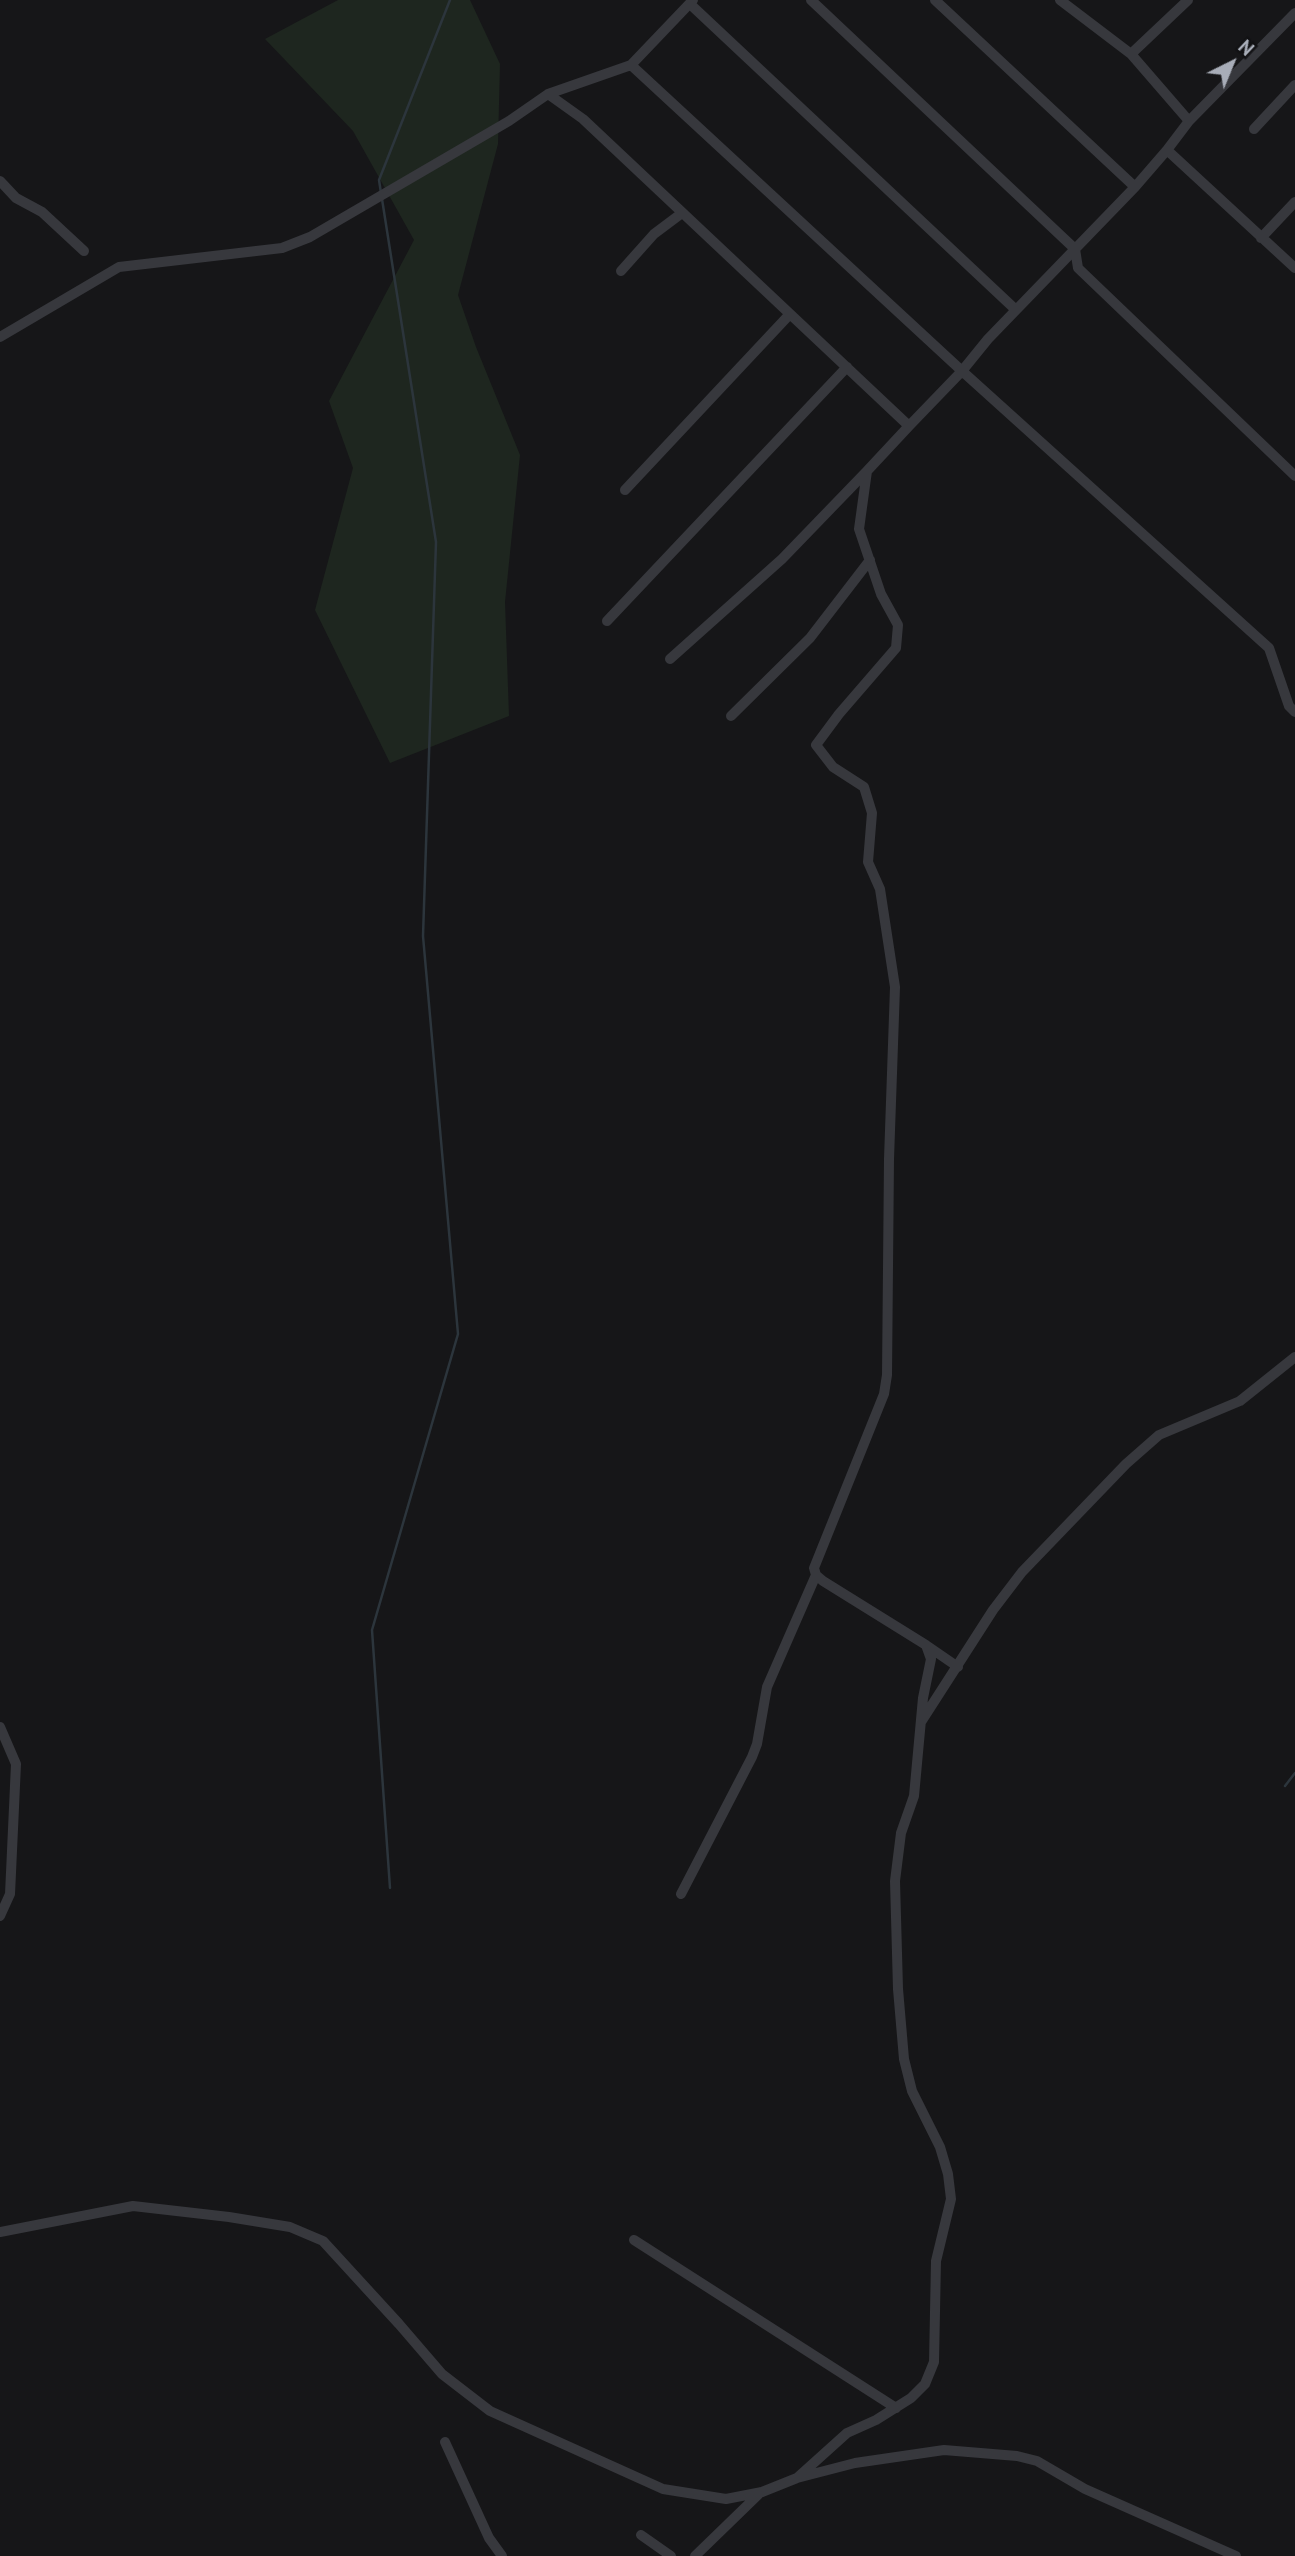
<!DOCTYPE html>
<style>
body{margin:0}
#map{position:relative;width:1295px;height:2556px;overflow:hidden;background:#161618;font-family:"PT Sans",sans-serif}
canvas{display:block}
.north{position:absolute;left:1197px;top:28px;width:70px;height:70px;-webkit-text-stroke:5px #111113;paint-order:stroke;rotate:43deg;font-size:19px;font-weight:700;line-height:28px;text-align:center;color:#a8adb8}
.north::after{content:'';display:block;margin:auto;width:24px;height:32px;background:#a8adb8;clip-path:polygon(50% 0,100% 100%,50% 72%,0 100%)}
</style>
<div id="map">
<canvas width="1295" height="2556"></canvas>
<div class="north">N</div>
</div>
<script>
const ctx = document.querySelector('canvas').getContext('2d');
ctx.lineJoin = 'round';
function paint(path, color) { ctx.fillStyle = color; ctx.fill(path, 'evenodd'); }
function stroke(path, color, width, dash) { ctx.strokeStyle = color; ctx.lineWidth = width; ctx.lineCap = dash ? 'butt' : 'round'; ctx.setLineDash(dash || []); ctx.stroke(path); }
const green = new Path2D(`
 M338 0H470L500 64 498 144 458 295 476 347 520 455 505 602 509 716 390 763 315 610 353 468 329 401 414 240 353 131 265 39Z`);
const stream = new Path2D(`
 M381 193 379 180 450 0
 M382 199 436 542 423 936 458 1334 372 1630 390 1888
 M1285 1786 1295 1773`);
const minor = new Path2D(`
 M811 0 1075 249 1078 268 1295 476
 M935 0 1135 187 1167 150 1295 268
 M1060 0 1131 54 1189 121
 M690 4 1016 310
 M1131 54 1188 0
 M631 65 962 371 1269 648 1289 706 1295 712
 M548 94 583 119 909 426 867 471 859 529 881 594 898 625 896 648 839 714 816 745 833 767 864 787 872 813 868 862 880 889 895 987 889 1159 887 1375 884 1394 814 1568 816 1575 823 1581 926 1645 931 1659 923 1698 914 1796 901 1833 895 1881 898 1989 904 2059 912 2091 940 2147 948 2174 951 2199 936 2261 934 2362 925 2384 911 2398 876 2420 847 2433 797 2478
 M1254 129 1295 85
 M1167 150 1189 121 1295 13
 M0 181 16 198 42 212 84 251
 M1261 238 1295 202
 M621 271 654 234 682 213
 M0 337 119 267 282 248 310 237 509 121 548 94 631 65 693 0
 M909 426 962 371 988 339 1135 187
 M625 490 790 314
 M607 621 847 367
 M670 659 782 559 867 471
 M731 716 810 638 870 560
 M926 1645 958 1667
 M921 1722 993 1610 1022 1572 1126 1464 1159 1435 1240 1401 1295 1357
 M0 1727 16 1764 10 1894 0 1916
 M681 1894 752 1757 757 1744 767 1687 816 1575
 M0 2232 133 2206 229 2217 290 2227 323 2241 399 2324 442 2374 490 2411 663 2489 726 2499 762 2492 797 2478 855 2463 944 2450 1017 2456 1037 2461 1085 2489 1236 2556
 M634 2240 896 2408
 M445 2442 489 2538 502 2556
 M641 2535 671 2556
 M695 2556 761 2492`);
paint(green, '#1e261f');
stroke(stream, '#2c353c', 2.5);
stroke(minor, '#37383d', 10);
</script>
